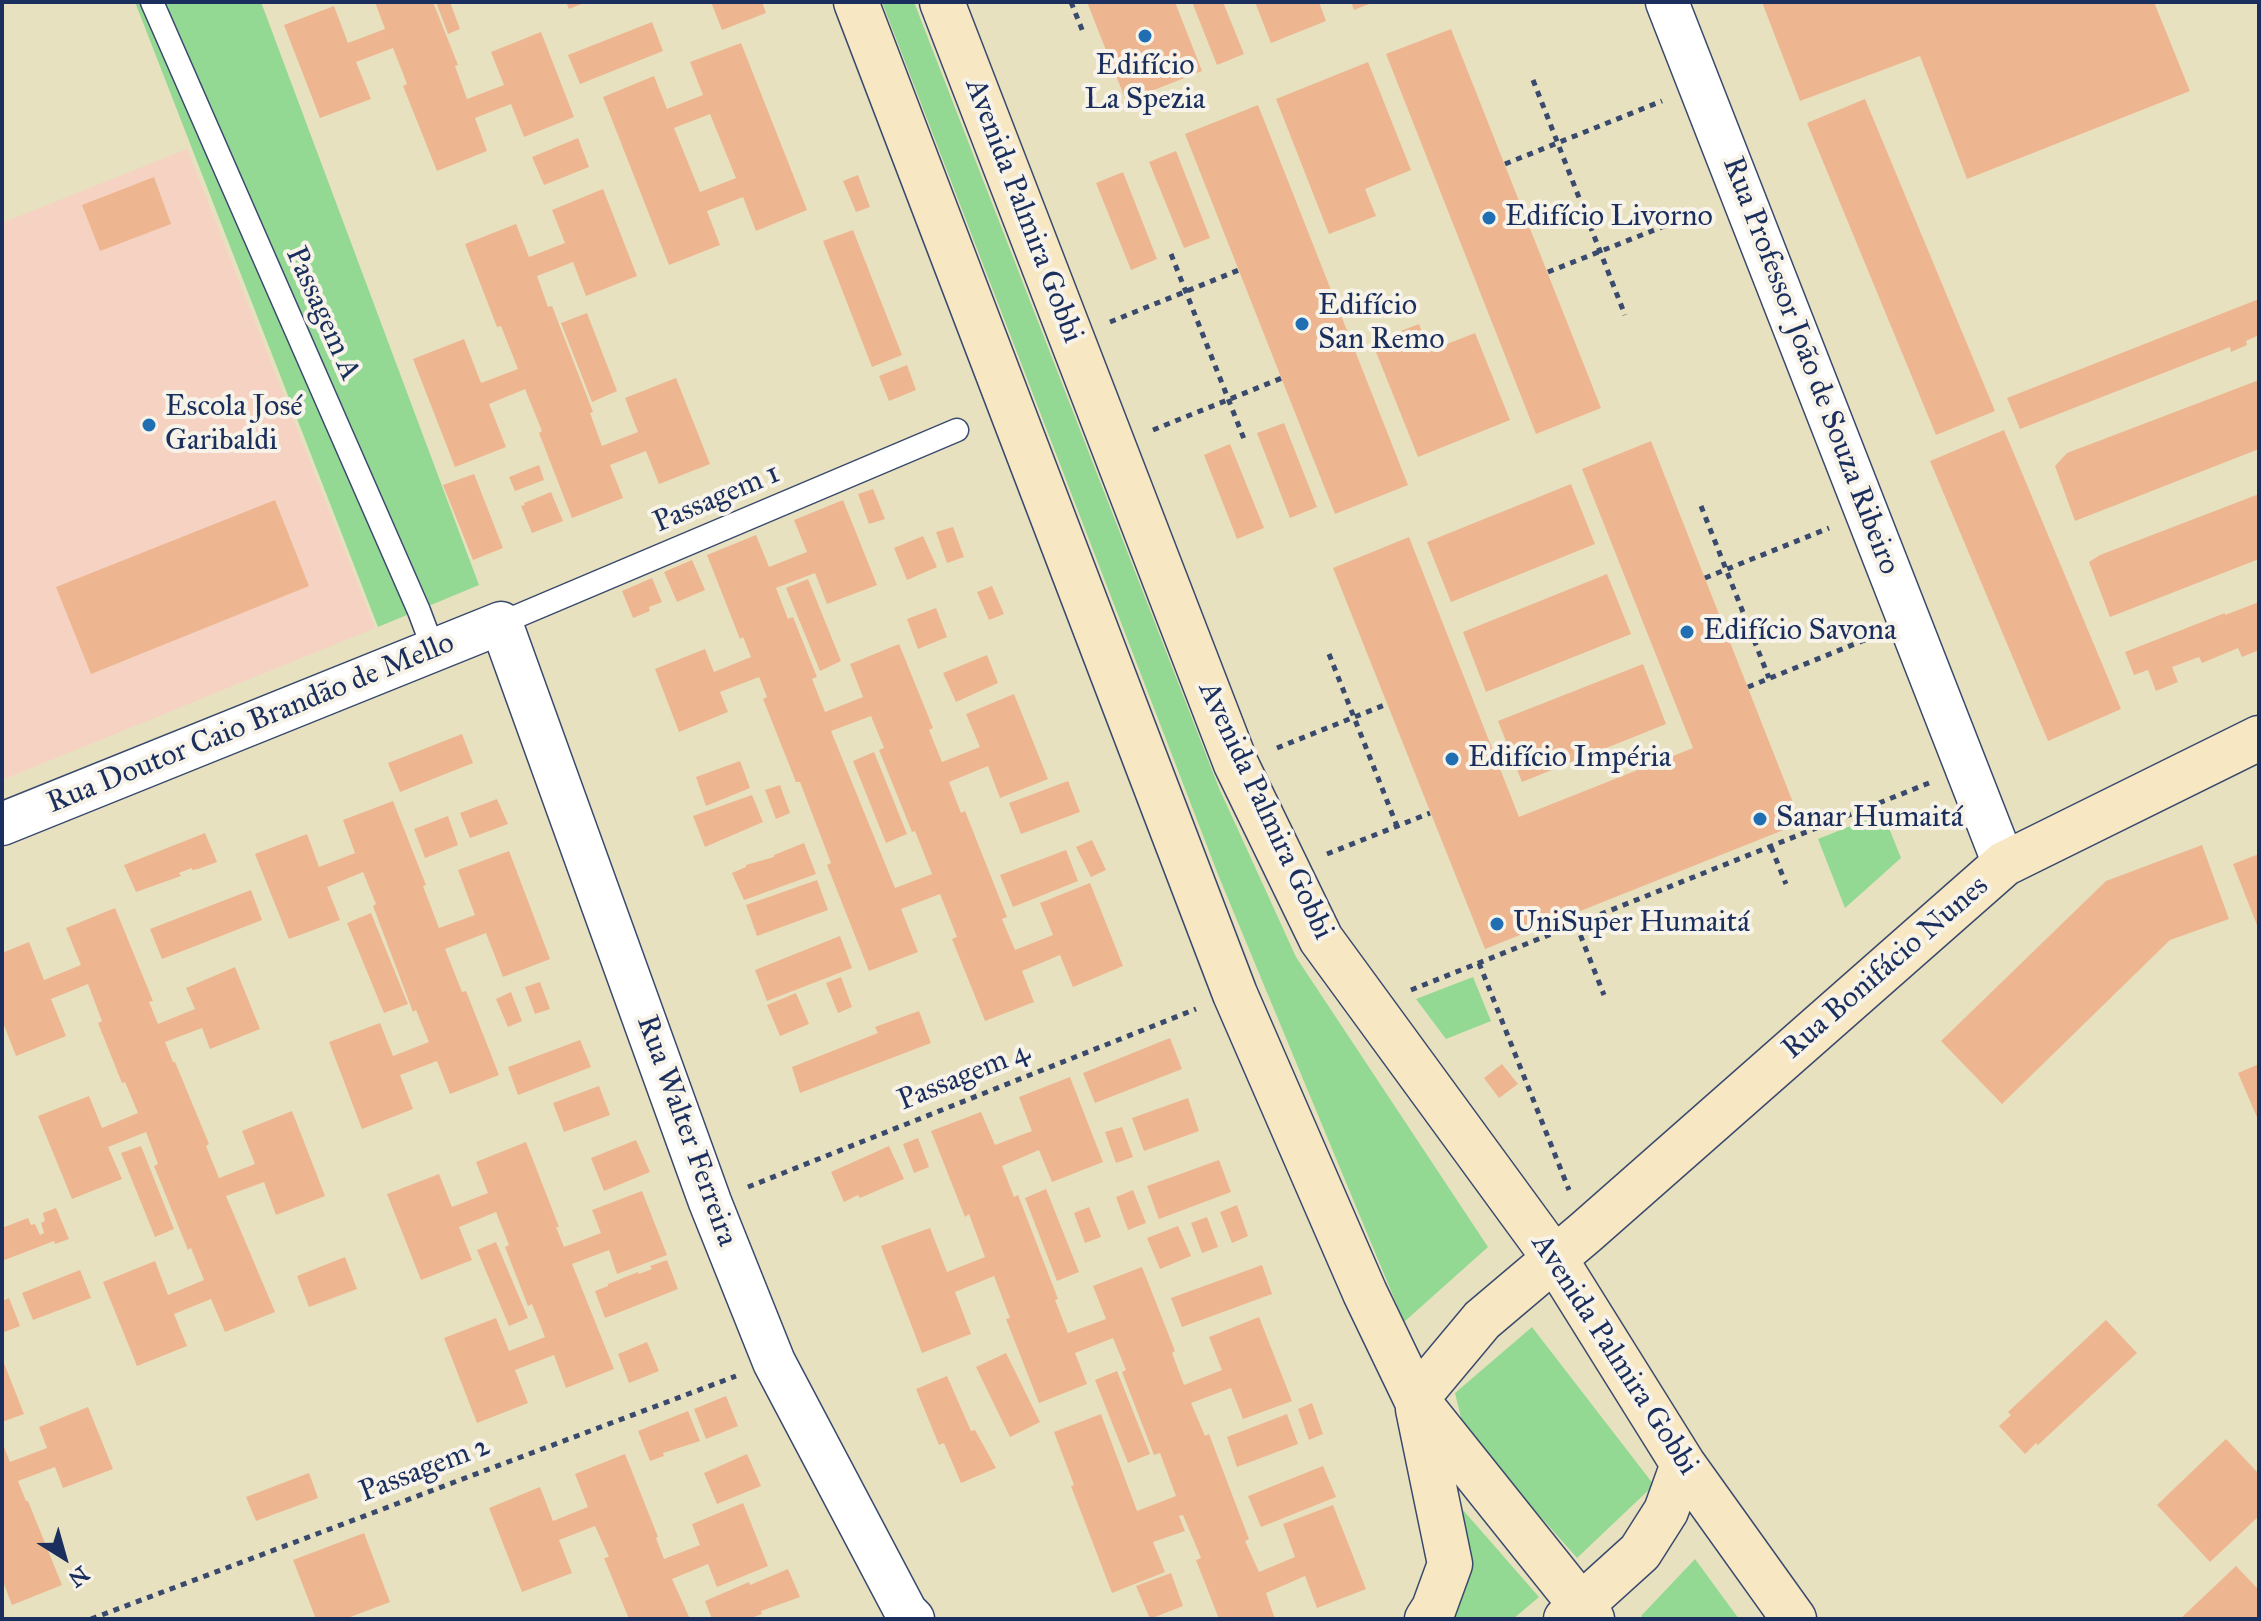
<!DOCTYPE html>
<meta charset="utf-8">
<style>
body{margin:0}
#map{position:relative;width:2261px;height:1621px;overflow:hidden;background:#e8e1c0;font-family:"IM FELL Great Primer",serif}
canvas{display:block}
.frame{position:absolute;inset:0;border:4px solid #1b2f5e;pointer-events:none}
.north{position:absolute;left:24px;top:1517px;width:80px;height:80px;-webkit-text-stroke:6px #f7f3e8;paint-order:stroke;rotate:143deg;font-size:22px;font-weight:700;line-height:32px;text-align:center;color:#1b2f5e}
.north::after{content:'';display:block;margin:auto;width:28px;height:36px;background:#1b2f5e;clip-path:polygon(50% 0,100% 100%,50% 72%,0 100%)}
</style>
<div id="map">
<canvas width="2261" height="1621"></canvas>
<div class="frame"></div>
<div class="north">N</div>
</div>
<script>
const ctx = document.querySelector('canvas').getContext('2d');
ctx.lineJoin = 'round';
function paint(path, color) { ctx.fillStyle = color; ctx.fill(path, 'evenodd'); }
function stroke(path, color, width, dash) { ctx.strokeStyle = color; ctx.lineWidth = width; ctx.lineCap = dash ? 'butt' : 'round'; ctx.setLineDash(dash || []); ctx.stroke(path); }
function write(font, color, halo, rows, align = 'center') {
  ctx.font = font + ' "IM FELL Great Primer",serif'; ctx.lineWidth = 8; ctx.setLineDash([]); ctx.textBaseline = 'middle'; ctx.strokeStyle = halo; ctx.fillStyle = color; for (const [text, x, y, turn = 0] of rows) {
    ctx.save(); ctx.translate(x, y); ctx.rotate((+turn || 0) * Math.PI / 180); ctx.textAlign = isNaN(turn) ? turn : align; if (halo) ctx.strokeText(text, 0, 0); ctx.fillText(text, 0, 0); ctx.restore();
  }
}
const built = new Path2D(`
 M187 149 375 628 2 780V223Z`);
const green = new Path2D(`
 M135 2H261L479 585 378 627Z
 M882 2H914L1219 788 1296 957 1488 1247 1404 1322 1219 877Z
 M1883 813 1901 858 1845 908 1818 839Z
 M1473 977 1491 1021 1446 1039 1416 999Z
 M1532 1327 1654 1485 1577 1558 1464 1430 1455 1393Z
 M1463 1510 1539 1597 1513 1619H1450L1467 1583Z
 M1695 1559 1739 1619H1644L1641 1616Z`);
const building = new Path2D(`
 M375 2H433L458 65 455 66 467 99 504 85 491 52 541 32 574 117 524 137 511 104 475 118 487 151 437 171 403 86 407 84 393 48 356 62 371 99 320 118 284 25 334 6 348 43 385 29Z
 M436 2H450L460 29 448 34Z
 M566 2H586L569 9Z
 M711 2H762L766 13 722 30Z
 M1087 2H1175L1202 71 1126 101Z
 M1192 2H1223L1244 54 1217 65Z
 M1255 2H1319L1326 21 1271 43Z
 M1351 2H1374L1354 10Z
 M1762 2H2154L2190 91 1967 179 1920 56 1800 101Z
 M652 22 663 51 580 84 568 55Z
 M1451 29 1601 408 1536 434 1386 54Z
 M741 43 807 210 756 231 743 197 707 211 720 245 669 265 603 97 654 76 667 109 703 95 690 62ZM710 114 736 178 700 192 674 128Z
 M1368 62 1411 170 1365 189 1376 216 1329 234 1276 99Z
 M1865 99 1995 411 1936 435 1807 123Z
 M1258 105 1408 485 1335 514 1185 134Z
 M578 138 589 167 544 185 532 157Z
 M1176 151 1210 238 1184 248 1149 162Z
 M1123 172 1157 259 1131 270 1096 183Z
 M858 175 870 207 856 212 843 181Z
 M154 177 171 224 100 251 82 205Z
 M603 189 637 276 586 296 573 262 537 276 548 307 552 306 593 412 590 413 602 446 638 432 625 398 676 378 710 464 659 484 646 451 610 465 623 498 572 518 539 433 542 431 525 389 489 404 506 447 455 467 413 359 464 339 481 383 518 369 501 326 497 327 465 244 516 224 529 257 565 243 552 210Z
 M853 230 902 355 872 367 823 241Z
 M2259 299V335L2246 341 2247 345 2231 352 2230 347 2020 429 2007 398Z
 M587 313 617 391 592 402 561 323Z
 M1419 324 1429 351 1475 333 1510 420 1418 457 1372 342Z
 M907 365 916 390 889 401 879 376Z
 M2259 380V449L2075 521 2055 466 2067 453Z
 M1284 423 1317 507 1290 518 1257 433Z
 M2004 430 2121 709 2048 741 1930 461Z
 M1651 441 1801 823 1485 949 1333 568 1409 537 1519 817 1693 748 1582 469Z
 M1230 444 1264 528 1237 539 1204 455Z
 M539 465 544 480 515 491 509 477Z
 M474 474 503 548 473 560 443 485Z
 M1571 484 1595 544 1451 602 1427 542Z
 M873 489 885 519 869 524 858 494Z
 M551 492 563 521 532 533 521 506 525 505 524 503Z
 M2259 494V559L2110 617 2089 562 2100 555Z
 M275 500 309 586 91 674 56 587Z
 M843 500 877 585 827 604 815 573 776 588 788 619 793 617 817 677 812 679 825 712 863 697 850 664 899 644 933 728 929 730 942 762 980 747 966 714 1014 694 1048 779 1000 798 988 766 949 782 961 813 965 811 1007 917 1002 919 1015 950 1053 935 1040 903 1090 883 1123 966 1073 987 1060 955 1022 971 1034 1002 985 1021 952 939 957 937 940 894 901 909 918 952 869 971 827 865 831 863 800 782H796L763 699 767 697 759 677 720 692 728 712 679 732 655 669 705 649 714 672 751 657 743 637 740 639 707 555 756 535 769 567 807 552 794 520ZM871 716 884 748 879 750 912 832 915 831 932 874 895 888 831 731Z
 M953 527 964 557 947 563 936 532Z
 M923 536 937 567 907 580 894 548Z
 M692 560 705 590 677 602 664 572Z
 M1607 574 1631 634 1486 692 1463 632Z
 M652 578 662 602 649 607 650 611 633 618 622 591Z
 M808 579 841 661 820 671 786 588Z
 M992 586 1004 614 989 620 977 592Z
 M2259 602V650L2242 657 2238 648 2202 663 2199 657 2172 667 2178 682 2156 691 2148 670 2134 675 2125 652 2225 613V615Z
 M936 608 947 637 918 649 907 619Z
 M987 655 998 683 956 702 943 673Z
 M1643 664 1666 724 1522 782 1498 721Z
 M462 734 473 763 400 792 388 763Z
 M874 752 907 834 886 843 853 761Z
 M740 761 750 788 706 806 696 777Z
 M1068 781 1080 812 1021 834 1009 803Z
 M780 785 790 813 776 819 765 790Z
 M752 795 763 822 705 847 693 816Z
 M497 799 508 824 470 838 460 813Z
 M393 801 426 885 423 886 439 928 475 915 458 870 509 851 550 959 503 977 486 933 445 949 462 992 466 991 499 1075 450 1094 437 1061 400 1075 413 1109 362 1129 329 1042 380 1023 393 1056 429 1042 416 1010 413 1012 373 906 376 904 363 872 327 887 340 920 289 939 255 854 307 834 319 867 355 853 343 820Z
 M448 816 458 845 425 858 414 829Z
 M205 833 217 862 198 869 192 870V868L179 873 181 876 136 892 124 865Z
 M1092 840 1106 870 1091 877 1076 847Z
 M804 843 816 874 744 900 732 873 746 867V865L774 857V855Z
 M2202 845 2229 919 2170 940 2002 1104 1941 1041 2106 881Z
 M1066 850 1078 881 1013 907 1000 875Z
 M2259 854V930L2233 864Z
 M817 880 828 910 757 936 746 905Z
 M251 890 262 920 162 959 150 929Z
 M115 908 153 1001 149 1002 158 1024 195 1009 186 988 235 967 260 1029 210 1049 202 1028 165 1042 173 1062H175L209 1144 206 1146 219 1178 255 1164 242 1131 292 1111 325 1196 276 1215 264 1182 226 1196 275 1312 225 1332 211 1299 174 1314 187 1346 137 1366 103 1282 155 1261 168 1295 204 1280 191 1248 188 1250 154 1166 158 1164 146 1132 108 1147 122 1179 72 1199 38 1116 89 1096 102 1128 138 1113 125 1082 122 1083 98 1023 102 1021 88 984 51 999 66 1036 16 1056 2 1020V953L29 942 44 980 81 965 66 928Z
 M371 913 408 1004 384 1013 347 923Z
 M840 936 852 968 767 1001 755 970Z
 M841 977 852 1007 838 1013 826 983Z
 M540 982 550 1009 535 1014 525 987Z
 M511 992 522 1021 508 1027 496 999Z
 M796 993 809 1024 780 1036 767 1005Z
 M919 1011 931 1043 800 1093 792 1067 878 1033 875 1027Z
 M1170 1038 1182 1069 1095 1103 1083 1073Z
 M580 1040 591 1067 518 1095 508 1067Z
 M1502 1064 1518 1084 1499 1098 1484 1078Z
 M2259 1064V1122L2238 1073Z
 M1070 1077 1103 1162 1052 1182 1039 1150 1002 1166 1014 1197 1018 1195 1058 1299 1055 1300 1068 1333 1106 1319 1093 1286 1142 1267 1175 1351 1172 1353 1184 1385 1222 1370 1209 1337 1259 1317 1292 1401 1243 1419 1231 1388 1191 1403 1205 1436 1209 1434 1249 1539 1245 1541 1259 1572 1295 1557 1283 1524 1333 1505 1366 1589 1317 1608 1305 1576 1266 1593 1275 1619H1219L1196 1560 1201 1558 1183 1515 1179 1516 1185 1531 1153 1542 1165 1572 1112 1593 1071 1486 1074 1485 1054 1432 1101 1414 1137 1511 1176 1496 1160 1453 1154 1455 1122 1372 1126 1370 1113 1338 1075 1353 1087 1384 1039 1403 1006 1319 1010 1318 994 1276 955 1292 971 1334 922 1353 881 1246 930 1228 947 1272 985 1257 969 1214 965 1217 931 1131 981 1112 995 1145 1032 1131 1019 1097Z
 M599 1086 610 1115 564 1132 553 1103Z
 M1188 1098 1199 1131 1144 1151 1132 1118Z
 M1122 1127 1133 1157 1116 1163 1105 1132Z
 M918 1138 929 1167 914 1173 903 1144Z
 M636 1140 650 1172 604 1191 591 1158Z
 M526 1142 559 1227H556L564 1247 601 1233 592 1210 642 1191 667 1255 617 1274 609 1250 572 1264 614 1369 566 1388 554 1355 515 1370 528 1403 477 1423 444 1338 496 1318 509 1351 545 1337 532 1304 528 1306 505 1247 509 1245 496 1212 459 1227 472 1260 421 1280 387 1194 439 1174 452 1207 488 1193 476 1162Z
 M141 1146 174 1229 155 1237 121 1153Z
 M889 1146 904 1179 860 1198 858 1195 844 1202 831 1172Z
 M1219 1160 1231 1192 1159 1219 1147 1186Z
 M1046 1189 1079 1272 1057 1281 1025 1198Z
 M1133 1190 1146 1223 1128 1230 1116 1197Z
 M1237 1205 1248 1236 1232 1243 1220 1212Z
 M1089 1207 1101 1237 1085 1243 1074 1213Z
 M56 1208 69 1239 55 1244 54 1241 2 1261V1228L28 1218 31 1225 35 1224 40 1235 44 1233 41 1223 45 1221 43 1213Z
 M1207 1217 1218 1247 1202 1253 1191 1223Z
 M1178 1226 1191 1256 1160 1269 1147 1238Z
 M496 1242 528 1318 509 1326 477 1250Z
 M345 1257 357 1289 309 1307 297 1276Z
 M667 1260 678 1289 605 1318 595 1291 608 1286V1284L638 1272 639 1274 652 1269 650 1266Z
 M1262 1265 1272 1294 1182 1327 1171 1298Z
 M80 1270 91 1298 33 1320 22 1293Z
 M9 1298 20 1326 2 1333V1301Z
 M2106 1320 2137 1353 2038 1445 2036 1443 2025 1454 1999 1426 2011 1415 2008 1412Z
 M647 1342 659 1371 629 1383 618 1354Z
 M1006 1353 1040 1422 1010 1437 976 1367Z
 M2 1358 24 1414 2 1422Z
 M1117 1371 1150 1454 1128 1463 1095 1380Z
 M947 1376 971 1431 975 1430 996 1468 961 1483 944 1443 939 1445 916 1389Z
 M726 1396 738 1426 706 1439 694 1409Z
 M1312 1403 1323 1434 1309 1440 1298 1409Z
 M88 1407 113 1469 63 1488 55 1467 18 1481 26 1501H28L62 1585 12 1605 2 1579V1442L10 1462 47 1448 39 1427Z
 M688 1411 700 1441 663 1453 664 1456 650 1461 638 1431Z
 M1287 1414 1298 1444 1237 1467 1227 1437Z
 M2226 1439 2259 1474V1516L2210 1562 2157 1505Z
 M625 1454 658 1537 656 1538 664 1559 700 1545 692 1524 743 1503 768 1566 717 1587 708 1564 672 1579 690 1619H629L604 1558 609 1557 595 1526 559 1540 572 1573 522 1592 489 1508 540 1487 553 1521 588 1507 575 1474Z
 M747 1454 761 1486 717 1504 704 1473Z
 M1323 1466 1336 1497 1261 1527 1248 1496Z
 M309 1473 318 1498 256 1521 246 1497Z
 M364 1533 390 1602 345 1619H316L293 1560Z
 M2236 1566 2259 1590V1619H2180Z
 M788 1569 800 1597 761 1611 762 1614 749 1619H712L705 1601 749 1582 750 1585Z
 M1171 1573 1183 1606 1150 1619 1136 1586Z`);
const path = new Path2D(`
 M1071 2 1083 32
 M1533 80 1625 315
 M1505 164 1662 101
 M1171 254 1244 439
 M1548 272 1705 210
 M1110 322 1239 270
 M1153 430 1282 378
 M1701 506 1769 678
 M1705 578 1829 528
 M1329 654 1397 826
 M1748 687 1872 637
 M1277 748 1387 704
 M1771 847 1786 884
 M1327 854 1430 813
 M1576 924 1604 995
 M1479 963 1569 1190
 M1411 990 1929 783
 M748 1187 1196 1009
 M91 1619 736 1376`);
const lane = new Path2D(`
 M152 2 419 611 434 651
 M501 623 957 430`);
const street = new Path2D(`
 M1667 2 2004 864
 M2 824 501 623 710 1202 774 1362 906 1612 913 1619`);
const secondary = new Path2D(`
 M856 2 1235 994 1365 1293 1416 1399 1592 1619
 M942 2 1236 764 1321 939 1555 1259 1683 1464 1794 1619
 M1416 1399 1482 1320 1586 1232 2004 864 2259 738
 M1418 1409 1450 1564 1434 1608 1427 1619
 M1566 1619 1640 1552 1666 1511 1683 1464`);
const markers = [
 [1145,36,8,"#1f6fb2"],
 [1489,218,8,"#1f6fb2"],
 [1302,324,8,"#1f6fb2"],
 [149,425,8,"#1f6fb2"],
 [1687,632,8,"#1f6fb2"],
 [1452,759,8,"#1f6fb2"],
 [1760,819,8,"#1f6fb2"],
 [1497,924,8,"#1f6fb2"]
];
const poiNames = [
 ["Edifício",1145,67,"center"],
 ["La Spezia",1145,101,"center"],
 ["Edifício Livorno",1505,218],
 ["Edifício",1318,307],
 ["San Remo",1318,341],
 ["Escola José",165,408],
 ["Garibaldi",165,442],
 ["Edifício Savona",1703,632],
 ["Edifício Impéria",1468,759],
 ["Sanar Humaitá",1776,819],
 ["UniSuper Humaitá",1513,924]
];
const streetNames = [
 ["Avenida Palmira Gobbi",1023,211,69],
 ["Passagem A",322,314,66],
 ["Rua Professor João de Souza Ribeiro",1810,366,69],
 ["Passagem 1",717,499,-23],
 ["Rua Doutor Caio Brandão de Mello",251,724,-22],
 ["Avenida Palmira Gobbi",1265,811,65],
 ["Rua Bonifácio Nunes",1886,968,-41],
 ["Passagem 4",964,1077,-22],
 ["Rua Walter Ferreira",686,1131,70],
 ["Avenida Palmira Gobbi",1614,1355,57],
 ["Passagem 2",425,1470,-21]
];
paint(built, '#f5d2c2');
paint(green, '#93d993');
paint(building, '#edb690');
stroke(lane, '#3a4a6d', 25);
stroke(street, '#3a4a6d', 45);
stroke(secondary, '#3a4a6d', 47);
stroke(path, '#3a4a6d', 5, [6, 6]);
stroke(lane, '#fff', 22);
stroke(street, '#fff', 42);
stroke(secondary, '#f8e7c3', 44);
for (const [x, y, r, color] of markers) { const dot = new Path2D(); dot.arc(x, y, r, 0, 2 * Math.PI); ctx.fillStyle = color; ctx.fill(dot); stroke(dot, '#f7f3e8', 3); }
write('30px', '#1b2f5e', '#f7f3e8', poiNames, 'left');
write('30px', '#1b2f5e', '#f7f3e8', streetNames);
</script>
